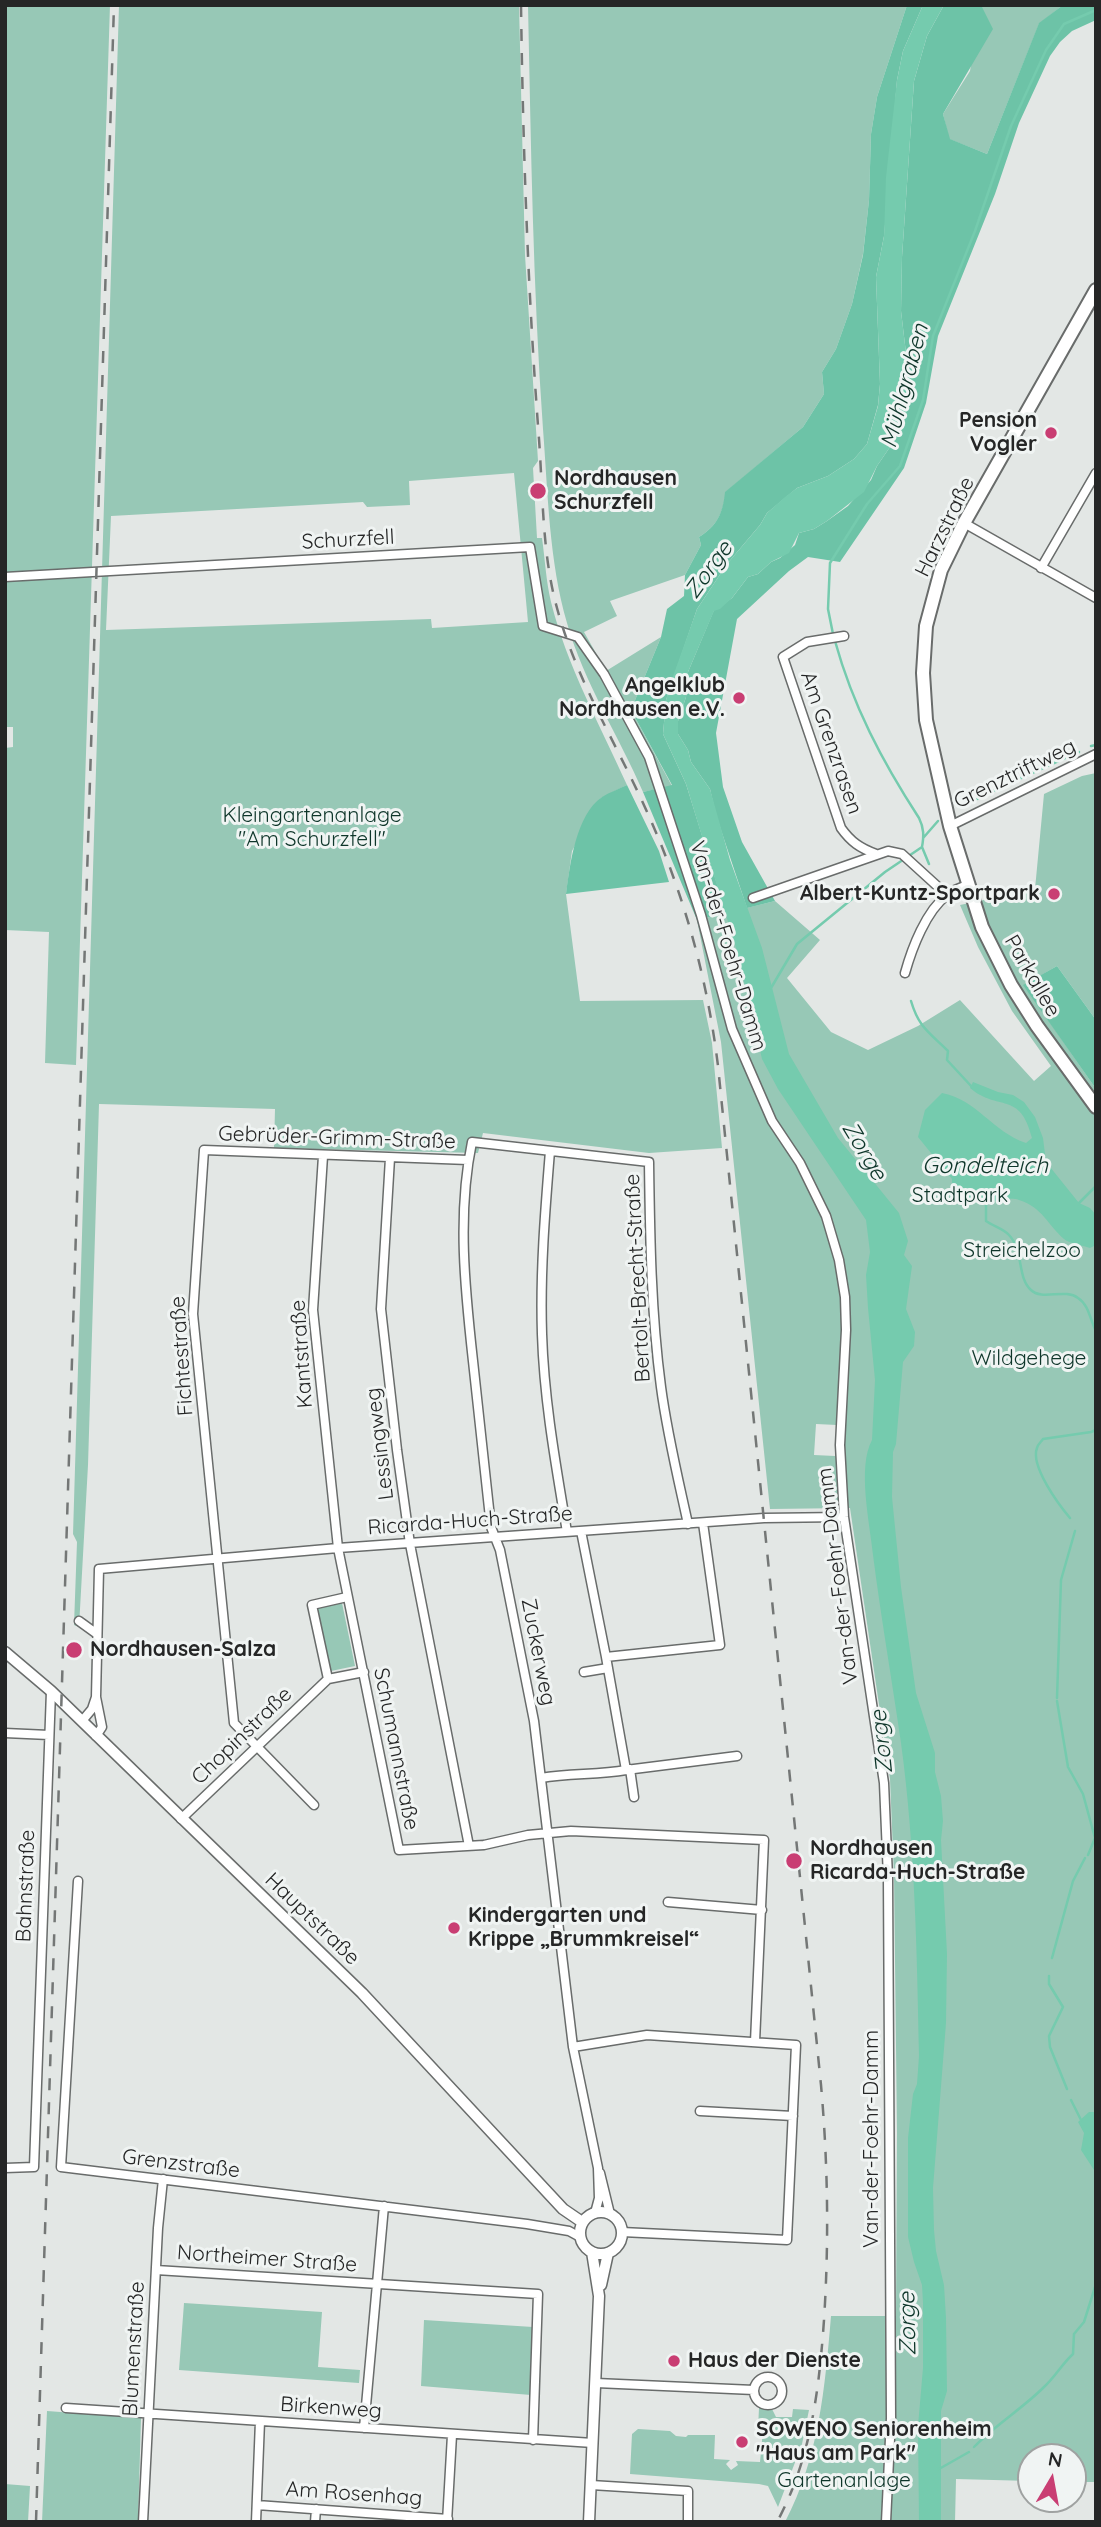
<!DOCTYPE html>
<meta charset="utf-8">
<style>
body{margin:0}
#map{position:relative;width:1101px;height:2527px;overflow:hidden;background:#e3e7e5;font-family:Quicksand,sans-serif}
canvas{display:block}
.frame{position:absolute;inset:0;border:7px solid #252626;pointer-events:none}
.north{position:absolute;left:1017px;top:2443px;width:70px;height:70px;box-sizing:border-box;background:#f0f4f3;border:2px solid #9fa2a1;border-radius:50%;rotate:10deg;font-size:19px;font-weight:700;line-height:28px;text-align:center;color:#252626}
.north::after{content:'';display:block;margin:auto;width:24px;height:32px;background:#c93e73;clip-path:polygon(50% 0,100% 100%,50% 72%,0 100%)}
</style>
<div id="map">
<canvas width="1101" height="2527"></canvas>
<div class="frame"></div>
<div class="north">N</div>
</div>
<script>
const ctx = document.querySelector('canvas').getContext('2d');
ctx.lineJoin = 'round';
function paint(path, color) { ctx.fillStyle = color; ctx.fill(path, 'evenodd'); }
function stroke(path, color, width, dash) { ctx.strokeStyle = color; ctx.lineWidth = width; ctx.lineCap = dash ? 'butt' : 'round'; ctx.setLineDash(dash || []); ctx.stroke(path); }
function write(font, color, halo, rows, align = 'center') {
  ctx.font = font + ' Quicksand,sans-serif'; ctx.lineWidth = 6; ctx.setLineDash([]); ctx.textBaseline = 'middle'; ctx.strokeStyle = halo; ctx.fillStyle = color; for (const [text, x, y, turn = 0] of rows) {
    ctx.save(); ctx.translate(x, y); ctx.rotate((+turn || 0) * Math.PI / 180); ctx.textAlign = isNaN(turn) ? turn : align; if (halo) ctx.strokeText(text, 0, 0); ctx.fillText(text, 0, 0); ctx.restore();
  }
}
const green = new Path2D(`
 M5 5H110L76 1065 45 1063 49 932 5 930V748L13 747V727H5Z
 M119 5H519L525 255 538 461 533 468 537 538H542C545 559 546 581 551 602 567 666 600 725 627 785L601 798 572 851 566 894 580 1001 703 1000 712 1043 722 1148 649 1153 483 1133 478 1153 274 1148 275 1109 99 1104 88 1465 79 1627 74 1625 77 1542 73 1534ZM514 473 528 622 432 628 431 619 106 630 111 516 363 502 367 507 410 505 409 481Z
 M528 5H907L877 97 871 134 869 200 863 254 852 304 836 349 822 372 824 394 803 427 726 492C723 513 717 526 699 537L701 545 685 575 610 601 617 616 584 632 606 671 661 637 631 710 672 786 643 792C619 736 584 683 567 623 549 561 548 494 543 429 533 288 531 147 528 5Z
 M981 5H1063L1039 24 987 154 949 139 943 114 970 71Z
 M1096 773V1020L1057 966 1024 985 1096 1089V2482H1073V2457H1031V2481L956 2479 955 2522H941V2478L919 2477V2522H785C819 2457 825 2388 831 2316H896L897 2133 894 1875 890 1779 850 1508 770 1509 721 1042 697 920 775 901 820 940 787 978 831 1032 868 1050 918 1026 960 1000 1034 1081 1051 1066 1012 1011 978 947 960 905 1035 889 1044 794 1082 776ZM816 1424 837 1425 835 1456 814 1455Z
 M342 1603 355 1666 331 1671 317 1608Z
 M184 2303 322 2312 318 2367 360 2370 359 2383 179 2370Z
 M424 2320 533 2327 531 2395 421 2386Z
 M759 2408 772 2409 776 2417H792L793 2409 809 2410 802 2444 778 2507 768 2486 759 2484 630 2474 632 2434 638 2429 670 2431 676 2436 686 2437 688 2435H715L714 2459 730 2460 726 2464 731 2470 738 2465 736 2461 760 2462 763 2430 758 2429Z
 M47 2411 141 2418 138 2522H42Z
 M5 2484 30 2486 28 2522H5Z`);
const forest = new Path2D(`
 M907 5H923L903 51 897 80 884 236 876 277 880 384 878 405 867 444 854 459 828 476 797 488 767 513 760 525 727 564 697 609 666 700 663 734 686 784 726 913 697 920 643 792 672 785 631 710 661 637 667 609 684 596 685 575 701 545 699 537C717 526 723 513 725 492L803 427 824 394 822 372 836 349 852 304 863 255 869 200 871 134 877 97Z
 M944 5H981L993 29 943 114 950 139 987 154 1039 23 1063 5H1096V20L1072 31 1060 42 1050 56 1019 123 995 194 938 336 926 403 904 468 840 562 808 557 789 571 737 619 716 733 723 787 742 842 775 901 747 908 716 815 710 789 691 762 688 750 678 734V721L686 697 688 672 714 610 732 598 748 577 758 574 771 562 780 558 795 545 799 533 814 529 827 521 848 506 871 480 877 466 890 447 896 421 910 387 901 311 902 257 914 81 927 36Z
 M627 785 659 851 669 882 566 894C570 864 576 815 602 797 610 792 619 789 627 785Z
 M1057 966 1096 1020V1089L1023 985Z`);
const water = new Path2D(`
 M923 5H944L927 36 914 81 902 257 901 311 910 387 896 421 890 447 877 466 864 492 827 521 814 529 799 533 789 553 771 562 758 574 748 577 732 598 720 609 714 611 688 672 686 697 678 721V734L688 750 691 762 710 789 730 860 762 948 789 1054 838 1138 899 1213 908 1241 904 1255 912 1266 906 1309 915 1332 914 1346 903 1362 896 1444 893 1452 892 1497 901 1587 916 1693 935 1753V1772L941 1796 943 1821 941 1840 947 1954 946 2023 933 2188 934 2230 936 2251 944 2285 946 2318 947 2391 941 2411V2522H919L918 2426 923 2368V2303L922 2285 914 2262 908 2237V2138L913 2094 917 2084 919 2056C917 1952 915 1846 901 1743 892 1680 881 1618 873 1555 870 1524 857 1467 872 1440L875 1380 868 1308 866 1275 870 1252 866 1220 778 1089 762 1059 737 951 686 784 663 734 666 700 671 682 697 609 727 564 760 525 767 513 785 497 797 488 828 476 854 459 867 444 878 406 880 384 876 277 884 236 886 177 897 80 903 51Z
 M973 1082 998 1092 1013 1095 1024 1102 1035 1117 1043 1138 1046 1162 1079 1203 1090 1208 1096 1215V1245L1090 1248C1082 1245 1070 1244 1064 1239 1047 1224 1043 1208 1019 1200 1013 1198 1008 1199 1002 1200 982 1203 967 1202 952 1188V1179L918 1137 925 1110 942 1093C976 1099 993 1132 1026 1143L1032 1138C1020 1090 998 1112 970 1088Z
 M1089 2112H1096V2178L1094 2170 1081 2150 1084 2133 1078 2122Z`);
const stream = new Path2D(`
 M833 634 828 609 830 563 867 504 900 466 923 400 933 336 975 231 1011 126 1046 50 1064 24 1096 10
 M1091 746 1096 745
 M1076 753 1079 752
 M1021 778 1065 758
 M960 807 1012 782
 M924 837 938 821
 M922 847 929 864
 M771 988 797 944 885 872 922 847C924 836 924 828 919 818 882 761 853 706 835 641
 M911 1001C919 1028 929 1032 948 1051L947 1060 972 1087
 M986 1201V1221C993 1226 1004 1229 1009 1235 1024 1251 1017 1278 1031 1290 1042 1301 1065 1288 1078 1298 1089 1305 1090 1320 1096 1331
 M1078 1204 1096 1186
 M1070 1518C1059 1505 1030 1466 1037 1448 1038 1444 1041 1442 1043 1439L1091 1432 1096 1430
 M1057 1698 1061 1580 1075 1531
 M1057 1701 1068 1767 1083 1794 1095 1838 1088 1855
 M1052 1958 1073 1881 1085 1858
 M1049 1976V1984L1063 2007 1049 2036 1050 2047 1067 2089
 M1071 2100 1081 2120
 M974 2447C995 2425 1022 2409 1044 2387 1055 2377 1062 2364 1073 2354L1074 2334 1084 2322 1096 2284
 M939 2469 969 2452`);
const minor = new Path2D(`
 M964 523 1096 598
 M1041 568 1096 473
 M5 577 530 547 543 626 578 637 604 674 649 757 701 915 732 1029 772 1121 800 1163 826 1216 839 1260 845 1297 846 1330 840 1445 844 1517 884 1783 888 1878 891 2418 886 2522
 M844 636 807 642 783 657 841 828C851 842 860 848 876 854
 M950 826 1096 754
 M753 898 888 851 902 854 947 895
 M905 973C912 948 926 911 947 895 952 890 961 888 967 885
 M550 1151C545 1212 540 1273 542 1334 544 1400 556 1466 567 1532
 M323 1156 313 1310 338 1548 399 1850 484 1845 528 1835 571 1831 764 1840 755 2042
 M390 1158 381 1309 397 1450 410 1544 469 1846
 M581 1531 606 1657 720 1645 703 1523
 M347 1597 312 1605 328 1679 364 1672
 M79 1621 97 1634
 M606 1657 626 1770 737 1756
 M584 1672 608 1668
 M82 1721 92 1709 96 1697
 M5 1733 49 1735
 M96 1736 102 1727 96 1697 99 1569 338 1548 764 1518 844 1517
 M630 1769 634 1797
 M541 1778C570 1773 598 1775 626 1770
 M314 1805 234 1723 193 1314 204 1150 468 1160
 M181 1819 328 1679
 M78 1881 61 2167 527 2224 569 2231 580 2237
 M668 1902 762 1910
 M573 2047 647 2035 796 2045 787 2240 622 2232
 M700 2111 793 2116
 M5 2168 34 2167 51 1691
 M600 2173 610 2214
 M595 2213 599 2198 598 2168 573 2047 534 1721 500 1550 491 1527C485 1472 479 1417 473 1361 465 1289 457 1214 472 1142L649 1162C650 1237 651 1312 661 1387 667 1433 678 1478 688 1524
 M156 2270 538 2294 533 2440
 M754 2391a14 14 0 1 1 28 0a14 14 0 1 1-28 0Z
 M596 2383 754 2390
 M66 2408 593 2443
 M364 2428 384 2206
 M591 2485 688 2491V2522
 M257 2505 448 2519
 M143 2522 158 2228 163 2179
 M256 2522 260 2421
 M315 2522 316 2509
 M447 2522 452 2435`);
const tertiary = new Path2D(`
 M5 1652 51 1691 362 1993 563 2209 582 2222
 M580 2233a21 21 0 1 1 42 0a21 21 0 1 1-42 0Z
 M601 2285 608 2253
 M589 2522 599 2296 592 2252`);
const primary = new Path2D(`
 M1096 290 964 523 941 570 926 626 923 673 926 720 950 826 982 927 1011 985 1037 1026 1096 1107`);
const rail = new Path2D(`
 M521 5C523 150 528 295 539 439 543 494 542 554 557 608 576 678 613 738 643 803 682 887 707 975 718 1066L821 2085C828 2164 829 2242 824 2320 819 2390 811 2459 777 2522
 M36 2522 114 5`);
const markers = [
 [1051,433,7,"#c93e73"],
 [538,491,9,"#c93e73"],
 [739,698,7,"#c93e73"],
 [1054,894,7,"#c93e73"],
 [74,1650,9,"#c93e73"],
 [794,1861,9,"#c93e73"],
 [454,1928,7,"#c93e73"],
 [674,2361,7,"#c93e73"],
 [742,2442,7,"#c93e73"]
];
const poiNames = [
 ["Pension",1037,421,"right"],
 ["Vogler",1037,445,"right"],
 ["Nordhausen",554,479],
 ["Schurzfell",554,503],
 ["Angelklub",725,686,"right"],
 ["Nordhausen e.V.",725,710,"right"],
 ["Albert-Kuntz-Sportpark",1040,894,"right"],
 ["Nordhausen-Salza",90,1650],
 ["Nordhausen",810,1849],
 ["Ricarda-Huch-Straße",810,1873],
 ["Kindergarten und",468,1916],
 ["Krippe „Brummkreisel“",468,1940],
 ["Haus der Dienste",688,2361],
 ["SOWENO Seniorenheim",756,2430],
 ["\"Haus am Park\"",756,2454]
];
const streetNames = [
 ["Harzstraße",945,527,-64],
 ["Schurzfell",348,540,-3],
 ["Am Grenzrasen",831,743,71],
 ["Grenztriftweg",1015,774,-26],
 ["Van-der-Foehr-Damm",728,946,73],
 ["Parkallee",1032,976,60],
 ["Gebrüder-Grimm-Straße",337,1138,2],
 ["Bertolt-Brecht-Straße",638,1278,-93],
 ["Kantstraße",302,1354,-94],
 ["Fichtestraße",182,1356,-94],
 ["Lessingweg",380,1444,-97],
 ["Ricarda-Huch-Straße",470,1521,-4],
 ["Van-der-Foehr-Damm",838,1576,-97],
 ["Zuckerweg",538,1652,79],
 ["Chopinstraße",242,1736,-44],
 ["Schumannstraße",396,1749,79],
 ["Bahnstraße",26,1886,-88],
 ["Hauptstraße",312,1919,44],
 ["Van-der-Foehr-Damm",872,2139,-90],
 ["Grenzstraße",181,2164,7],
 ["Northeimer Straße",267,2259,4],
 ["Blumenstraße",134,2349,-87],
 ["Birkenweg",331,2408,4],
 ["Am Rosenhag",354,2494,4]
];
const parkNames = [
 ["Kleingartenanlage",312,816],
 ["\"Am Schurzfell\"",312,840],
 ["Stadtpark",960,1196],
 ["Streichelzoo",1022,1251],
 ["Wildgehege",1029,1359],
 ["Gartenanlage",844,2481]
];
const waterNames = [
 ["Mühlgraben",905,386,-75],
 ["Zorge",709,570,-54],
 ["Zorge",864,1151,59],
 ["Gondelteich",985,1166],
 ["Zorge",882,1742,-96],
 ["Zorge",908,2324,-91]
];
paint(green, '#97c8b6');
paint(forest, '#6dc3a7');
paint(water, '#75cbae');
stroke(stream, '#75cbae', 2.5);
stroke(minor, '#696c6b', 11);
stroke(tertiary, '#696c6b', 13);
stroke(primary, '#696c6b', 16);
stroke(minor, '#fff', 8);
stroke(tertiary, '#fff', 10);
stroke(primary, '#fff', 12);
stroke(rail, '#747776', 2.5, [12, 12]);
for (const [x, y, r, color] of markers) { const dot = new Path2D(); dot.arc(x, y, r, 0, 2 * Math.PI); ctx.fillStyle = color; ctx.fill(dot); stroke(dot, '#f0f4f3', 2.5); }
write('bold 21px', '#252626', '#f0f4f3', poiNames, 'left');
write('21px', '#252626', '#f0f4f3', streetNames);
write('21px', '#0e362a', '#f0f4f3', parkNames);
write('italic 23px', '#0e362a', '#f0f4f3', waterNames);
</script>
